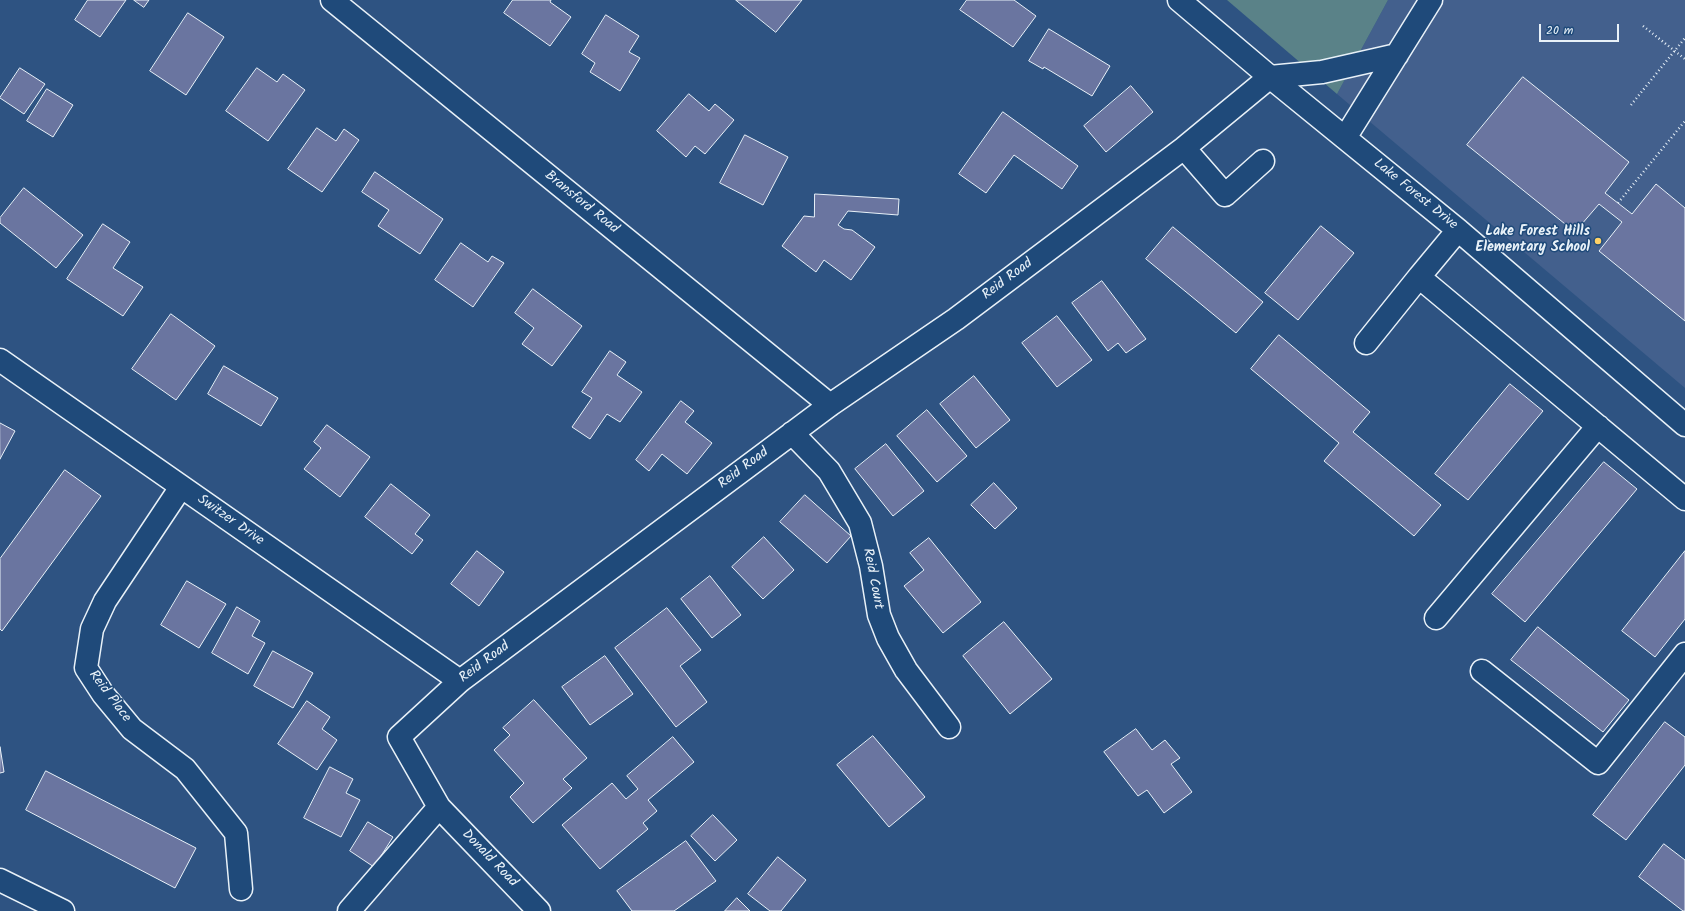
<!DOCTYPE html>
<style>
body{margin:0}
#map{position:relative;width:1685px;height:911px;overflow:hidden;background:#2e5382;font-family:Kalam,sans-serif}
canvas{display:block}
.scale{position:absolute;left:1539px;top:24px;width:80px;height:18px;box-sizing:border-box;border:2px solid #e8f1f8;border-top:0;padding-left:5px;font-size:12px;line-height:14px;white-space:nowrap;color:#e8f1f8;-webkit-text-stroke:3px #1f4a7a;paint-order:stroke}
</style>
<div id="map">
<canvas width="1685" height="911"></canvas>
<div class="scale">20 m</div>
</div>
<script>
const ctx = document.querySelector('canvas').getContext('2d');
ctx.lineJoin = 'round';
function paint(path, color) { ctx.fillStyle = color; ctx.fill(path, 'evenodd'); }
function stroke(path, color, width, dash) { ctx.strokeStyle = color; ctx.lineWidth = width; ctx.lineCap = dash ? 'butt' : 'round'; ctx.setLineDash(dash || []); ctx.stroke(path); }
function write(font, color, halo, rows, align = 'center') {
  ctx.font = font + ' Kalam,sans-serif'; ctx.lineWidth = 3; ctx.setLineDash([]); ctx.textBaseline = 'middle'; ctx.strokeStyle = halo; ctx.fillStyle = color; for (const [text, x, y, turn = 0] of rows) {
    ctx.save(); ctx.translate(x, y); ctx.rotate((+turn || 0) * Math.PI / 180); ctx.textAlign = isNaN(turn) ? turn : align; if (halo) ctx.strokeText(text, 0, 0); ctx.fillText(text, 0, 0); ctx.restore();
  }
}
const built = new Path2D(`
 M1388 0H1685V388L1337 94Z`);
const green = new Path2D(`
 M1227 0H1388L1337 94Z`);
const building = new Path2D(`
 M88 0H126L100 37 75 20Z
 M134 0H149L144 7Z
 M513 0H551L550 2 571 17 550 46 504 13Z
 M736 0H802L776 32Z
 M967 0H1014L1036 16 1013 47 960 10Z
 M188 13 224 37 186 95 150 71Z
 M606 15 639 36 629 52 640 58 620 91 590 72 595 63 582 54Z
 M1049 29 1110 66 1092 96 1044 67 1043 69 1029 61Z
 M20 68 45 84 24 114 0 98Z
 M257 68 277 82 283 74 305 90 268 141 226 111Z
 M1523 77 1629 162 1605 193 1632 214 1656 184 1685 208V321L1599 251 1622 222 1599 204 1575 232 1467 145Z
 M1131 86 1153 112 1106 152 1084 126Z
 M47 89 73 105 53 137 27 121Z
 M689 94 709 111 715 104 734 120 705 154 695 146 686 157 657 131Z
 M1003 112 1078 166 1062 189 1014 155 986 193 959 174Z
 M317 128 336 141 344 129 359 140 322 192 288 169Z
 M745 135 788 157 763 205 720 183Z
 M375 172 443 219 420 254 378 226 389 210 362 192Z
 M24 188 83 235 56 268 0 223V218Z
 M815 194 899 199 898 215 848 211 838 225 844 229 852 230 875 247 851 280 824 260 816 272 782 246 804 216 814 217Z
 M103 224 130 242 113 268 143 287 123 316 67 279Z
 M1321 226 1354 253 1298 320 1265 293Z
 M1173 227 1263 302 1236 333 1146 259Z
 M461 243 488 262 492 256 504 263 473 307 435 280Z
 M1102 281 1146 339 1126 353 1118 343 1108 351 1072 303Z
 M533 289 582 326 552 366 522 344 534 328 515 313Z
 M171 314 215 346 176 400 132 369Z
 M1057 316 1092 360 1057 387 1022 343Z
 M1279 335 1370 412 1353 432 1441 505 1414 536 1324 461 1339 443 1251 369Z
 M610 351 626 362 617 375 642 392 620 422 607 414 590 439 572 427 592 398 582 392Z
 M224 366 278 398 261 426 208 394Z
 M974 376 1010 420 976 448 940 404Z
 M1510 384 1543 411 1468 500 1435 474Z
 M681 401 694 411 685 422 712 443 687 474 662 454 649 471 636 460Z
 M927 410 967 456 937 482 897 436Z
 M0 423 15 431 0 459Z
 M327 425 370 457 340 497 304 469 321 448 314 442Z
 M886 444 924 491 893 516 855 469Z
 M1604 462 1637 489 1525 622 1492 594Z
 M65 470 101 496 2 631 0 629V559Z
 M994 483 1017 508 995 529 971 505Z
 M391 484 430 515 415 534 423 540 412 554 365 517Z
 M805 495 851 536 827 563 780 522Z
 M764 537 794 570 763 599 732 567Z
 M929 538 981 602 943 633 904 586 924 570 910 553Z
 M477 551 504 572 479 606 451 584Z
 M1685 551V619L1655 657 1622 631Z
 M710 576 741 615 712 638 681 599Z
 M187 581 226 604 199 648 161 625Z
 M237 607 260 621 252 636 265 643 248 674 212 653Z
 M667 608 701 650 680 666 707 702 676 727 615 648Z
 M1004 622 1052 679 1010 714 963 656Z
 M1538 627 1629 700 1603 732 1511 660Z
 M273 651 313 673 293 708 254 686Z
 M605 656 633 694 590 725 562 687Z
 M534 700 587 758 563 779 572 788 533 823 510 797 524 783 494 750 510 735 503 728Z
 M307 701 330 717 322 729 337 740 317 770 278 744Z
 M1665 722 1685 737V765L1626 840 1593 815Z
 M1136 729 1152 750 1165 740 1180 758 1171 764 1192 792 1164 813 1147 790 1138 796 1104 752Z
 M873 736 925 797 889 827 837 765Z
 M673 737 694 762 648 800 657 811 643 823 648 829 600 869 562 825 612 783 626 799 638 789 627 776Z
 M0 747 4 772 0 773Z
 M330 767 353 779 346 793 360 800 341 837 304 818Z
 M46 771 196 848 175 888 26 810Z
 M713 815 737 840 715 861 691 836Z
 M368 822 393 837 374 867 350 851Z
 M686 841 716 881 674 911H632L617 891Z
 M1664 844 1685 860V911H1683L1639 877Z
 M778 857 806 880 781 911H770L748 894Z
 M737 898 750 911H725Z`);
const path = new Path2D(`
 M1643 26 1685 59
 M1631 105 1685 38
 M1618 203 1685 121`);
const minor = new Path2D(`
 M332 0 830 405
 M1179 0 1270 77 1458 230 1685 425
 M1345 138 1431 0
 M1184 148 1225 195 1263 161
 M1458 230 1419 277 1685 499
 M1366 343 1419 277
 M0 360 460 681
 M792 433 829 471 860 523 871 566 879 615 888 638 906 670 949 727
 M181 487 105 601 92 629 86 668 103 694 132 729 185 769 236 833 241 889
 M1436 618 1598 426
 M1482 671 1598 763 1685 654
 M439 807 539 911
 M0 880 63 911
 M349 911 439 807 399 737 460 681 830 405 956 319 1184 148 1270 77 1322 72 1397 55`);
const markers = [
 [1598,241,4,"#ffd166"]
];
const streetNames = [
 ["Lake Forest Drive",1415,195,39],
 ["Bransford Road",581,203,39],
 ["Reid Road",1008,280,-37],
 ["Reid Road",744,469,-37],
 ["Switzer Drive",230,521,35],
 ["Reid Court",872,579,79],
 ["Reid Road",485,663,-37],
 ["Reid Place",109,697,53],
 ["Donald Road",489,859,46]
];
const poiNames = [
 ["Lake Forest Hills",1590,233],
 ["Elementary School",1590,249]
];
paint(built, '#43608d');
paint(green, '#5a8288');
paint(building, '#6a75a0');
stroke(building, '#e8f1f8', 1);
stroke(minor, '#e8f1f8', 25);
stroke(path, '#e8f1f8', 2.5, [1, 3]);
stroke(minor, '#1f4a7a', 22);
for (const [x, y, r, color] of markers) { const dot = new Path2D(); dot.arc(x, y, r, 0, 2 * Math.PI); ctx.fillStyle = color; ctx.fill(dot); stroke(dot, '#1f4a7a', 1.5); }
write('14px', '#e8f1f8', '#1f4a7a', streetNames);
write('bold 14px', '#e8f1f8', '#1f4a7a', poiNames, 'right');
</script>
